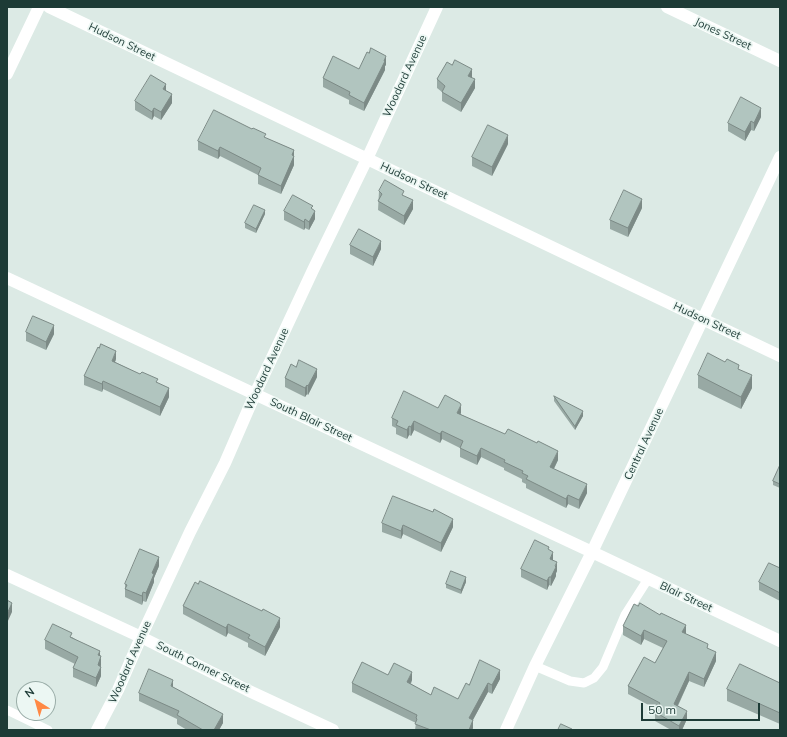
<!DOCTYPE html>
<style>
body{margin:0}
#map{position:relative;width:787px;height:737px;overflow:hidden;background:#dceae5;font-family:Mulish,sans-serif}
canvas{display:block}
.frame{position:absolute;inset:0;border:8px solid #1d3b36;pointer-events:none}
.north{position:absolute;left:16px;top:681px;width:40px;height:40px;box-sizing:border-box;background:#ecf7f3;border:1px solid #99aca7;border-radius:50%;rotate:323deg;font-size:11px;font-weight:700;line-height:16px;text-align:center;color:#1d3b36}
.north::after{content:'';display:block;margin:auto;width:14px;height:18px;background:#ff8945;clip-path:polygon(50% 0,100% 100%,50% 72%,0 100%)}
.scale{position:absolute;left:641px;top:703px;width:119px;height:18px;box-sizing:border-box;border:2px solid #1d3b36;border-top:0;padding-left:5px;font-size:12px;line-height:14px;white-space:nowrap;color:#1d3b36;-webkit-text-stroke:3px #ecf7f3;paint-order:stroke}
</style>
<div id="map">
<canvas width="787" height="737"></canvas>
<div class="frame"></div>
<div class="north">N</div>
<div class="scale">50 m</div>
</div>
<script>
const ctx = document.querySelector('canvas').getContext('2d');
ctx.lineJoin = 'round';
function stroke(path, color, width, dash) { ctx.strokeStyle = color; ctx.lineWidth = width; ctx.lineCap = dash ? 'butt' : 'round'; ctx.setLineDash(dash || []); ctx.stroke(path); }
function paint(path, color) { ctx.fillStyle = color; ctx.fill(path, 'evenodd'); }
function write(font, color, halo, rows, align = 'center') {
  ctx.font = font + ' Mulish,sans-serif'; ctx.lineWidth = 3.5; ctx.setLineDash([]); ctx.textBaseline = 'middle'; ctx.strokeStyle = halo; ctx.fillStyle = color; for (const [text, x, y, turn = 0] of rows) {
    ctx.save(); ctx.translate(x, y); ctx.rotate((+turn || 0) * Math.PI / 180); ctx.textAlign = isNaN(turn) ? turn : align; if (halo) ctx.strokeText(text, 0, 0); ctx.fillText(text, 0, 0); ctx.restore();
  }
}
const lane = new Path2D(`
 M535 666 570 681 584 683 594 678 603 667 625 615 648 579
 M7 710 48 730`);
const street = new Path2D(`
 M49 7 780 356
 M667 7 780 61
 M7 74 39 7
 M7 278 592 552 780 641
 M7 575 141 637 247 690 333 730
 M97 730 118 690 141 637 190 532 225 463 255 394 313 270 367 159 437 7
 M506 730 535 666 592 552 780 157`);
const wall = new Path2D(`
 M386 65 385 66V70L364 111 349 104V100L323 87V78L359 69Z
 M472 78 475 88 461 112 442 101V92L437 88V79Z
 M166 91 172 103 161 120 154 116 152 120 135 110V101Z
 M761 117 754 131 751 130 745 141 728 131V123Z
 M266 138 294 150V165L281 194 258 184V175L220 156 218 159 198 150V141Z
 M508 144 492 176 472 166V157Z
 M379 191 413 209 404 225 378 210Z
 M642 208 628 237 610 229V220Z
 M313 209 315 219 309 230 305 228 304 230 284 220V211Z
 M265 214 256 233 245 228V223Z
 M350 245 381 249 373 266 350 254Z
 M26 332 54 334 46 350 26 341Z
 M116 359 115 362 158 383 169 397 160 416 103 389 102 392 84 385V376Z
 M739 369 752 388 741 409 698 388V375Z
 M317 377 308 395 307 394 305 397 285 387V378Z
 M554 396 583 416 575 430 554 401Z
 M461 413 460 414 558 460 554 469 587 493 579 509 568 504 566 508 526 488V484L522 482V479L504 470V468L481 457 477 465 460 457V448L442 439 440 443 414 430 411 436 409 435 407 439 396 434V428L392 426V418Z
 M780 465V488L773 485V481Z
 M382 523 453 527 441 552 403 534 401 539 382 532Z
 M549 550 557 571 556 573V576L551 586 549 585 547 590 521 577V569Z
 M159 566 154 578V582L146 602 143 601 142 605 125 597V584Z
 M780 568V601L759 590V582Z
 M466 582 461 594 446 588V584Z
 M183 606 280 627 265 656 248 647V643L228 633 226 637 183 614Z
 M623 626 686 633V634L708 648 716 661 704 687 689 681 678 706 687 719 682 730H671L655 721V712L656 709 628 694V686L655 663 663 648 644 639 641 645 623 635Z
 M72 637 100 656 101 665V676L96 687 73 677V668L75 664 45 649V640Z
 M388 675 412 680 411 684 431 695 458 699 469 685 500 679 492 694 488 692 473 720V728L472 730H415L416 723 352 692V683Z
 M780 683V724L727 701V689Z
 M173 687 223 723 219 730H187L177 724V719L139 701V693Z`);
const shadedWall = new Path2D(`
 M386 56V65L385 66V70L364 111V103Z
 M472 69V77L468 84V76Z
 M475 79V88L461 112V103Z
 M166 84V93L163 89Z
 M172 94V103L161 120V112Z
 M154 108V116L152 120V112Z
 M761 108V117L754 131V123Z
 M751 121V130L745 141V132Z
 M508 135V144L492 176V167Z
 M220 147V156L218 159V151Z
 M294 150V165L281 194V186Z
 M642 199V208L628 237V228Z
 M413 200V209L404 225V216Z
 M265 210V214L256 233V229Z
 M315 211V219L309 230V222Z
 M305 219V228L304 230V222Z
 M381 241V249L373 266V257Z
 M54 325V334L46 350V342Z
 M116 351V359L112 370V361Z
 M317 369V377L308 395V386Z
 M752 375V388L741 409V397Z
 M103 381V389L102 392V384Z
 M307 385V394L305 397V388Z
 M169 388V397L160 416V407Z
 M461 405V413L457 421V413Z
 M583 411V416L575 430V426Z
 M414 421V430L411 436V427Z
 M409 426V435L407 439V430Z
 M442 431V439L440 443V434Z
 M481 448V457L477 465V456Z
 M558 451V460L550 476V467Z
 M587 484V493L579 509V500Z
 M568 495V504L566 508V499Z
 M453 519V527L441 552V543Z
 M403 525V534L401 539V531Z
 M553 552V561L550 559Z
 M159 557V566L154 578V582L146 602V593L152 573Z
 M557 562V571L556 573V576L551 586V577Z
 M466 577V582L461 594V590Z
 M549 577V585L547 590V581Z
 M143 592V601L142 605V596Z
 M12 603V612L7 623V614Z
 M280 618V627L265 656V647Z
 M228 624V633L226 637V628Z
 M686 625V633L682 641V632Z
 M644 630V639L641 645V636Z
 M100 651V659L101 656V665L98 674V655Z
 M716 652V661L704 687V679Z
 M101 667V676L96 687V678Z
 M500 670V679L492 694V685Z
 M412 672V680L407 690V682Z
 M689 672V681L674 713V704Z
 M173 680V689L171 686Z
 M488 683V692L469 727V718Z
 M687 711V719L682 730H679V726Z
 M223 714V723L219 730H214Z
 M473 720V728L472 730H469Z`);
const building = new Path2D(`
 M371 48 386 56 384 61H385L364 103 349 95 350 92 323 78 333 56 359 69 367 52 369 53Z
 M455 60 472 69 468 76 475 79 461 103 442 92 445 86 437 79 447 62 452 65Z
 M151 75 166 84 163 89 172 94 161 112 154 108 152 112 135 101Z
 M741 97 761 108 754 123 751 121 745 132 728 123Z
 M214 110 252 129 253 128 266 134 264 137 294 150 292 155 294 156 281 186 258 175 261 168 220 147 218 151 198 141Z
 M488 125 508 135 492 167 472 157Z
 M385 180 404 191 402 195 413 200 404 216 378 201 382 194 379 191Z
 M624 190 642 199 628 228 610 220Z
 M293 195 313 206 311 208 315 211 309 222 305 219 304 222 284 211Z
 M254 205 265 210 256 229 245 223Z
 M359 229 381 241 373 257 350 245Z
 M33 316 54 325 46 342 26 332Z
 M101 344 116 351 112 361 140 374 142 372 158 379 156 382 169 388 160 407 103 381 102 384 84 376 98 347 99 348Z
 M708 353 725 362 727 359 739 365 738 369 752 375 741 397 698 375Z
 M299 360 317 369 308 386 307 385 305 388 285 378 291 364 296 367Z
 M404 391 438 408 445 395 460 403 461 405 457 413 505 434 508 429 537 443 538 441 558 451 550 467 587 484 579 500 568 495 566 499 526 479 528 476 522 473 523 471 504 462 505 460 481 448 477 456 460 448 463 441 442 431 440 434 414 421 411 427 409 426 407 430 396 425 398 421 392 418Z
 M554 396 583 411 575 426Z
 M780 465V484L773 481Z
 M393 496 433 512 434 509 453 519 441 543 403 525 401 531 382 523Z
 M535 540 549 547 548 549 553 552 550 559 557 562 555 566 556 567 551 577H549L547 581 521 569Z
 M140 549 159 557 152 573 154 574 146 593 143 592 142 596 125 589 127 585 125 584Z
 M769 563 780 568V593L759 582Z
 M451 571 466 577 461 590 446 584Z
 M200 581 262 611 263 609 280 618 265 647 248 638 250 635 228 624 226 628 183 606 195 582 198 584Z
 M7 600 12 603 7 614Z
 M640 603 660 615 661 613 686 625 682 632 708 644 707 648 716 652 704 679 689 672 674 704 687 711 679 726 655 712 660 703 628 686 644 657 655 663 667 641 644 630 641 636 623 626 634 604 638 606Z
 M53 624 72 633 70 637 100 651 98 655 101 656 98 665 101 667 96 678 73 668 78 657 45 640Z
 M480 660 500 670 492 685 488 683 469 718 473 720 469 730H431L415 724 417 719 416 718 417 715 352 683 362 662 388 675 394 663 412 672 407 682 431 695 434 687 458 699 466 683 469 685Z
 M740 664 780 683V713L727 689Z
 M149 669 173 680 171 686 223 714 214 730H203L177 715 179 711 139 693Z
 M561 724 572 729V730H558Z`);
const streetNames = [
 ["Jones Street",723,34,25],
 ["Hudson Street",122,42,26],
 ["Woodard Avenue",405,76,-65],
 ["Hudson Street",414,181,25],
 ["Hudson Street",707,321,25],
 ["Woodard Avenue",267,369,-65],
 ["South Blair Street",311,420,25],
 ["Central Avenue",644,444,-65],
 ["Blair Street",686,597,25],
 ["Woodard Avenue",130,662,-66],
 ["South Conner Street",203,667,26]
];
stroke(lane, '#fff', 9);
stroke(street, '#fff', 12);
paint(wall, '#98a9a4');
paint(shadedWall, '#7c8a86');
paint(building, '#b1c5bf');
stroke(building, '#7c8a86', 1);
write('11px', '#1d3b36', '#ecf7f3', streetNames);
</script>
